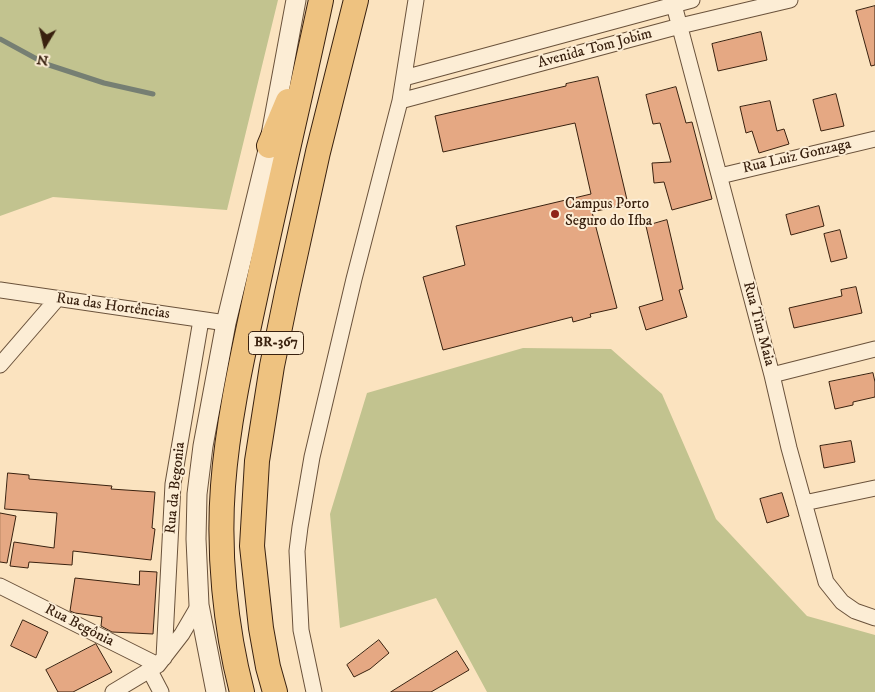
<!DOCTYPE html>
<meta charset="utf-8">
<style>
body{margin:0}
#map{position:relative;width:875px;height:692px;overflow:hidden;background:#fbe3bf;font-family:"IM FELL DW Pica",serif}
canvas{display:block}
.north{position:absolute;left:20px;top:20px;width:50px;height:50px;-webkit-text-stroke:4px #fcedd5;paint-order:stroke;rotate:189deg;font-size:14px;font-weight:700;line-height:20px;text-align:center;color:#39210f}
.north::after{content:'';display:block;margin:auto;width:18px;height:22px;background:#39210f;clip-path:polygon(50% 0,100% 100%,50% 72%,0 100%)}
</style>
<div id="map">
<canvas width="875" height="692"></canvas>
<div class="north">N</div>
</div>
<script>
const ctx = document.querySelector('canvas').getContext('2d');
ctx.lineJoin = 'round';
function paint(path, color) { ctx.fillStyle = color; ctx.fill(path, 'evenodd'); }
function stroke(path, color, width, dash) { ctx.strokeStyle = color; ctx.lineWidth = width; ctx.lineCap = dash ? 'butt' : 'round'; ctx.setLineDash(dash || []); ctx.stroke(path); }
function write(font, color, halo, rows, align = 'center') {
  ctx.font = font + ' "IM FELL DW Pica",serif'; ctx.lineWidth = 4; ctx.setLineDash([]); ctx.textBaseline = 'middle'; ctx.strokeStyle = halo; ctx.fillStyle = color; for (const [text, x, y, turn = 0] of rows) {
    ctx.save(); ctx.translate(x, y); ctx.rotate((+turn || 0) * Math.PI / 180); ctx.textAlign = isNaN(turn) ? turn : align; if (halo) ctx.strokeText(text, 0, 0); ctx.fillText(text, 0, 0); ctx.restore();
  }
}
const green = new Path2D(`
 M0 0H278L227 210 53 197 0 216Z
 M523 348 611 349 662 394 716 519 807 616 875 635V692H487L436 598 340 628 330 514 367 393Z`);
const stream = new Path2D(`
 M0 39 46 64 104 83 153 94`);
const building = new Path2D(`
 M875 6V65L871 66 856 11Z
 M761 32 767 60 718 71 712 44Z
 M598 77 628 204 592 212 617 308 590 314 591 317 573 322 572 317 443 350 423 277 465 265 456 226 591 194 575 123 443 152 435 116 566 86V84Z
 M676 87 686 123 692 122 712 199 672 210 664 182 654 183 652 163 671 162 660 123 653 124 646 95Z
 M836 94 844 126 821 131 813 100Z
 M770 101 777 131 784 129 789 144 759 153 752 131 746 133 740 107Z
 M819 206 824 226 791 235 786 215Z
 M667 220 683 289 679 290 687 317 646 330 639 307 663 300 646 226Z
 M840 230 847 258 831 262 824 234Z
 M856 287 862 313 794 328 789 308 842 296 841 290Z
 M873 373 875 382V397L853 402V405L835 409 829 382Z
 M851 441 855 462 824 468 820 446Z
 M8 473 29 475V479L112 486 111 489 155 492 152 528 155 529 151 560 73 551 72 565 29 562 28 568 10 566 14 542 54 548 57 513 5 509Z
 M782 493 789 516 767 523 760 499Z
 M0 513 16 516 7 563 0 562Z
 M140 571 157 572 153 634 112 632 101 626 102 617 75 613 70 611 75 578 139 585Z
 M23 620 48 632 36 658 11 646Z
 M379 640 389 653 370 669 354 677 347 665Z
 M96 644 112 672 73 692H58L46 670Z
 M457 651 469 670 431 692H391Z`);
const minor = new Path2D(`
 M674 5 772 375 789 448 826 582 842 602 855 611 875 618
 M404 78 692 0
 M400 101 680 26 790 0
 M720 176 875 139
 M0 290 226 323
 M0 365 57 299
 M772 375 875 349
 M804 503 875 488
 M0 586 158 665
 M164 658 173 484 201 320
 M150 671 161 692
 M113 692 158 665 182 634 199 605
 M314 692 301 630 297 551 300 527 312 457 354 279 400 101 416 0`);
const tertiary = new Path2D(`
 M216 692 199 605 196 539 197 494 203 446 226 323 269 146 296 0`);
const primary = new Path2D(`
 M269 146 288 101
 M242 692C225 627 218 552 223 486 228 418 244 350 258 284 278 189 301 95 321 0
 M275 692 268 667 261 628 252 546 257 461 272 366 287 293 318 152 356 0`);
const markers = [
 [555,214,5,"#8f2418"]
];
const shields = [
 [276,343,55]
];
const shieldNames = [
 ["BR-367",276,343]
];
const streetNames = [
 ["Avenida Tom Jobim",595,49,-15],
 ["Rua Luiz Gonzaga",797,157,-13],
 ["Rua das Hortências",113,307,8],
 ["Rua Tim Maia",758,324,75],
 ["Rua da Begonia",176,488,-84],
 ["Rua Begônia",79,626,27]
];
const poiNames = [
 ["Campus Porto",565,205],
 ["Seguro do Ifba",565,222]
];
paint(green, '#c2c38f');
stroke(stream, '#767f73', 5);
paint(building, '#e5a883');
stroke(building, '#39210f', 1);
stroke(minor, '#6a523b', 17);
stroke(tertiary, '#6a523b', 21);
stroke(primary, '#39210f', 26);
stroke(minor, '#fcedd5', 15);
stroke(tertiary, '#fcedd5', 19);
stroke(primary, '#eec280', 24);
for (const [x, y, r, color] of markers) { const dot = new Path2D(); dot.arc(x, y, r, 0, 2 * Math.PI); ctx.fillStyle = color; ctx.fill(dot); stroke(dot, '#fcedd5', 2); }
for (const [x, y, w] of shields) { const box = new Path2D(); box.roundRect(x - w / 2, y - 11.5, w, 23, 4); ctx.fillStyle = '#fcedd5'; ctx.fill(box); stroke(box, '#39210f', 1); }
write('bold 14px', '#39210f', null, shieldNames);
write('15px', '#39210f', '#fcedd5', streetNames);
write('15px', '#39210f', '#fcedd5', poiNames, 'left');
</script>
